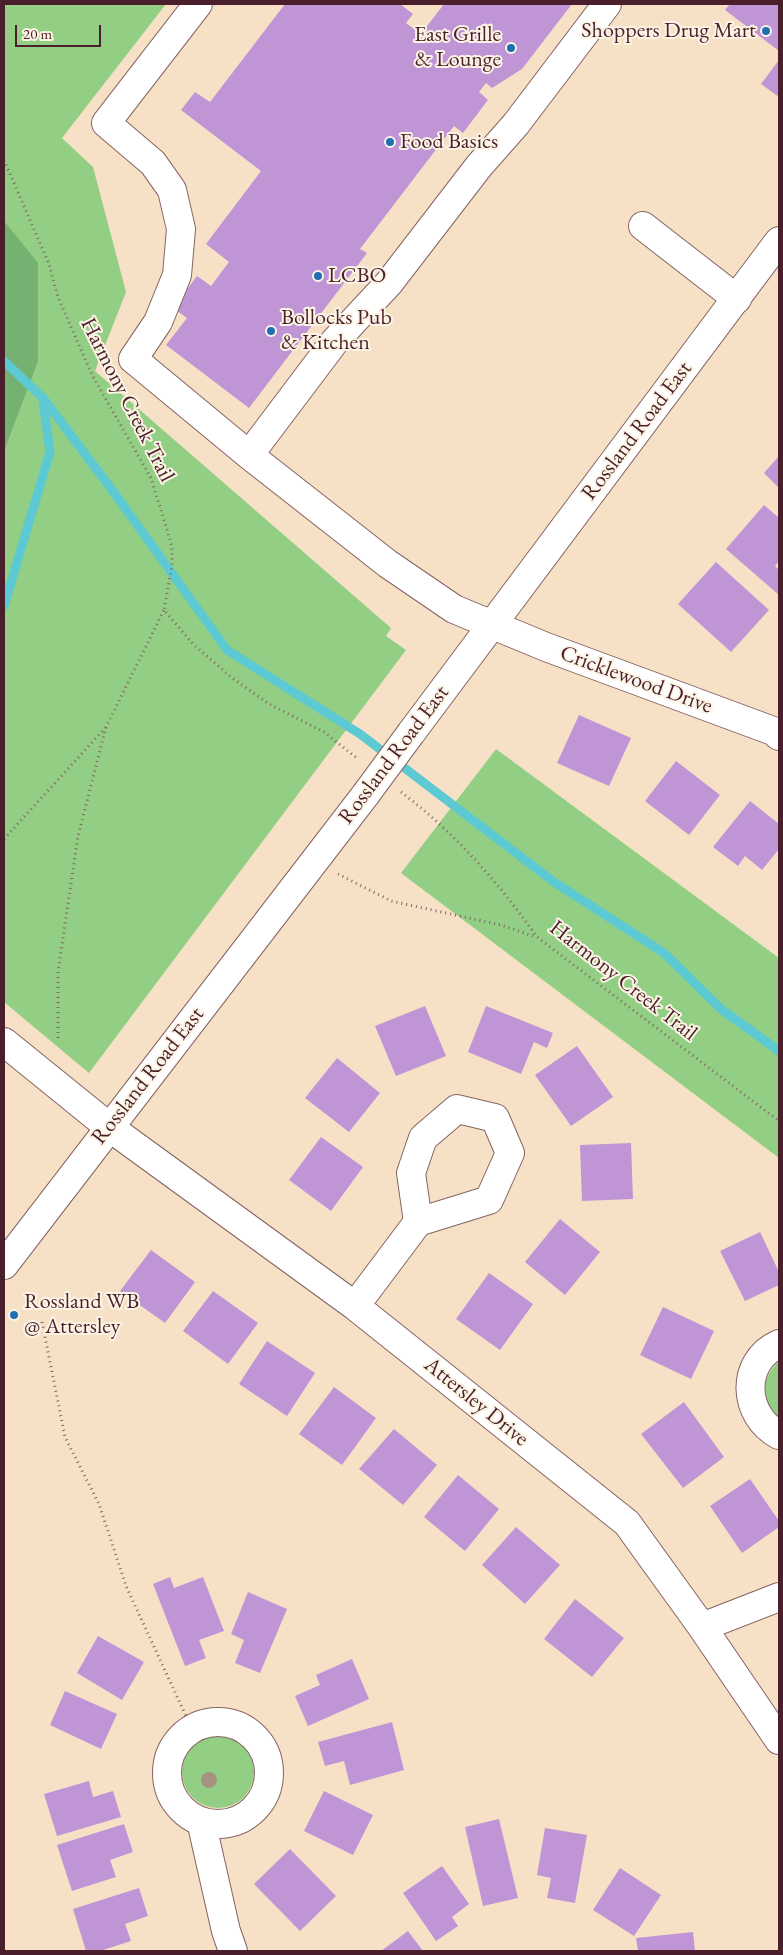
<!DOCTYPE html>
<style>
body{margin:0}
#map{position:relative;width:783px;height:1955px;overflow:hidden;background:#f6e1c7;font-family:"EB Garamond",serif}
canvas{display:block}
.frame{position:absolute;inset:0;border:5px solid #4a1f2b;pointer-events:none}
.scale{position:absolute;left:15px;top:25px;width:86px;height:22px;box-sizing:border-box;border:2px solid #4a1f2b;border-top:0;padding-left:6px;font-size:15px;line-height:18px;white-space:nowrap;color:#4a1f2b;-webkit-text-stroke:4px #fcf5e5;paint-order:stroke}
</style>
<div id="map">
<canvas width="783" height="1955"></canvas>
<div class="frame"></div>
<div class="scale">20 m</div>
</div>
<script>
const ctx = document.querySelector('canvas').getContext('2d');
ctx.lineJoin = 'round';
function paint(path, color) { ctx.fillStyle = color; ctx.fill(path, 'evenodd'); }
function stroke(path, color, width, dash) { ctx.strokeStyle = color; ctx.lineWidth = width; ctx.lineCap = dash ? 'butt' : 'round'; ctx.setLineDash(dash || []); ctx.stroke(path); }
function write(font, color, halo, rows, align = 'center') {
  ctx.font = font + ' "EB Garamond",serif'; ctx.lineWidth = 4; ctx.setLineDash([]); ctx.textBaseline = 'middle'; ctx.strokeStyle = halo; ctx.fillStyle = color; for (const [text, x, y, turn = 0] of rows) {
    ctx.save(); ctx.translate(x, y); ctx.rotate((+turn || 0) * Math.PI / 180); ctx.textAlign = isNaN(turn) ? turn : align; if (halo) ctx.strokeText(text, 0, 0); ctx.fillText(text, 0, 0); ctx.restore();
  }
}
const green = new Path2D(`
 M4 4H166L62 138 93 167 126 292 95 371 391 628 386 636 406 650 89 1073 4 1002Z
 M496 749 779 958V1158L401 873Z
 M779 1361V1420C761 1399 758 1382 779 1361Z
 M182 1772a36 36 0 1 1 72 0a36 36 0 1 1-72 0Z`);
const forest = new Path2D(`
 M4 221 38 263V361L4 451Z`);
const stream = new Path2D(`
 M4 361 43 398 115 494 227 650 360 734 554 882 664 953 721 1009 779 1051
 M4 606 50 452 43 401`);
const building = new Path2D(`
 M285 4H400L413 14 406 23 421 34 444 4H572L522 69 492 88 486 83 479 92 488 100 463 133 454 126 360 249 367 253 249 408 166 345 187 318 173 308 197 276 211 286 229 262 206 244 261 171 181 110 195 92 210 102Z
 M730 4H779V51L725 10Z
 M779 60V97L761 84Z
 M779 456V488L764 473Z
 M764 505 779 518V561L775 566 779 570V595L726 549Z
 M716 562 769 610 731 652 678 604Z
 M579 715 631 738 609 786 557 763Z
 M676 761 720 795 689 835 645 801Z
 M750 801 779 824V849L762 870 745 856 738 866 713 847Z
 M425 1006 446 1056 396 1076 375 1026Z
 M486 1006 553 1033 547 1048 534 1042 521 1074 468 1052Z
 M577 1046 613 1097 571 1126 535 1075Z
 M337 1058 380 1093 349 1132 305 1098Z
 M321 1137 363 1167 331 1211 289 1180Z
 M631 1143 633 1199 582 1201 580 1145Z
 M560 1219 600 1252 565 1295 525 1262Z
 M760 1232 779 1272V1285L745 1301 720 1251Z
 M151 1250 195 1282 165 1323 120 1291Z
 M489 1273 533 1304 500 1350 456 1319Z
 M213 1291 258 1323 228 1364 183 1331Z
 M663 1307 714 1331 691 1379 640 1355Z
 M267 1341 315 1373 287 1416 239 1384Z
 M334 1387 376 1418 342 1465 299 1434Z
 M684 1402 724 1457 683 1488 641 1434Z
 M394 1429 437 1465 403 1505 359 1469Z
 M458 1475 499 1509 465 1551 424 1517Z
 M750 1479 779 1521V1527L742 1553 710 1506Z
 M516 1527 560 1565 525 1604 482 1565Z
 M170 1577 174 1588 203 1577 224 1631 199 1640 206 1658 185 1666 153 1584Z
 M248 1592 287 1609 260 1673 235 1663 244 1640 231 1634Z
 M575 1599 624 1638 592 1677 544 1639Z
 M98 1636 144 1662 122 1700 77 1673Z
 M352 1659 369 1699 308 1726 295 1696 320 1685 316 1675Z
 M65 1691 117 1714 101 1749 50 1725Z
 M392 1722 404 1770 350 1785 344 1761 325 1766 318 1742Z
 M89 1781 93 1797 113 1791 121 1817 57 1836 44 1794Z
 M324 1791 373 1815 353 1855 304 1831Z
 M499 1819 518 1898 483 1906 465 1827Z
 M124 1824 133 1852 110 1860 116 1877 72 1891 57 1845Z
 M545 1828 587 1835 575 1903 547 1898 551 1878 537 1875Z
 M290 1849 336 1896 300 1931 254 1884Z
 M442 1866 469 1904 452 1917 458 1926 436 1941 403 1893Z
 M620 1868 661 1895 634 1936 593 1910Z
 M139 1888 148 1916 125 1924 131 1941 100 1951H86L73 1909Z
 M408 1931 423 1951H381Z
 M693 1932 695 1951H638L636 1938Z`);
const path = new Path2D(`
 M4 160 49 264 58 297 92 375 151 478 172 546V566L164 610 193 644 231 677 269 704 324 732 358 759
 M401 792C454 832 499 883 537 937L779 1121
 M4 839 106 727
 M338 874 391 901 501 925 536 937
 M58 1038V972L78 836 106 727 164 610
 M42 1322 65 1437 99 1504 126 1586 192 1729`);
const minor = new Path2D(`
 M198 4 106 123 153 163 172 190 181 229 177 275 158 322 133 359 249 455
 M607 4 516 124 479 166 389 283 335 341 249 455 388 564 454 609 546 647 773 731 779 736
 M643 226 737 299
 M4 1042 109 1127 355 1306 627 1523 702 1627 779 1740
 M355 1306 418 1222 489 1200 510 1153 495 1118 457 1109 423 1138 411 1173 418 1222
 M779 1344C739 1362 743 1416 779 1435
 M702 1627 779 1597
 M167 1773a51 51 0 1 1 102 0a51 51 0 1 1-102 0Z
 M201 1821 226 1931 233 1951`);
const major = new Path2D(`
 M411 733 779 241
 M4 1265 366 794`);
const majorBridge = new Path2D(`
 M366 794 411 733`);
const trees = [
 [209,1780]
];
const markers = [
 [766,31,5,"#1f6fb2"],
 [511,48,5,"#1f6fb2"],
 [390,142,5,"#1f6fb2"],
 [318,276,5,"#1f6fb2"],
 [271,331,5,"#1f6fb2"],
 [14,1315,5,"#1f6fb2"]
];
const poiNames = [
 ["Shoppers Drug Mart",756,31,"right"],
 ["East Grille",501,35,"right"],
 ["& Lounge",501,60,"right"],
 ["Food Basics",400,142],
 ["LCBO",328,276],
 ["Bollocks Pub",281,318],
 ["& Kitchen",281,343],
 ["Rossland WB",24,1302],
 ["@ Attersley",24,1327]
];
const streetNames = [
 ["Harmony Creek Trail",127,400,63],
 ["Rossland Road East",637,431,-53],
 ["Cricklewood Drive",636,680,20],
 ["Rossland Road East",394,755,-53],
 ["Harmony Creek Trail",623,981,38],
 ["Rossland Road East",148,1076,-52],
 ["Attersley Drive",476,1402,39]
];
paint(green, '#92cf84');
paint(forest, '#75b272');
stroke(stream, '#5cc9d3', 9);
paint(building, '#c095d6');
stroke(minor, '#866362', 30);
stroke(major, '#866362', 30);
stroke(path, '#866362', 3, [1, 4]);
stroke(minor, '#fff', 28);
stroke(major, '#fff', 28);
stroke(majorBridge, '#866362', 30, []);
stroke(majorBridge, '#fff', 28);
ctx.fillStyle = '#a49380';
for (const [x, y] of trees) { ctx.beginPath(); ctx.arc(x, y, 8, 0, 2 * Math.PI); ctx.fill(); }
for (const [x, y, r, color] of markers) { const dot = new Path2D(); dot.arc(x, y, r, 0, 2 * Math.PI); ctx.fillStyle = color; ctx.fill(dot); stroke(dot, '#fcf5e5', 2); }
write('22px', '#4a1f2b', '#fcf5e5', poiNames, 'left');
write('22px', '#4a1f2b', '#fcf5e5', streetNames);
</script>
